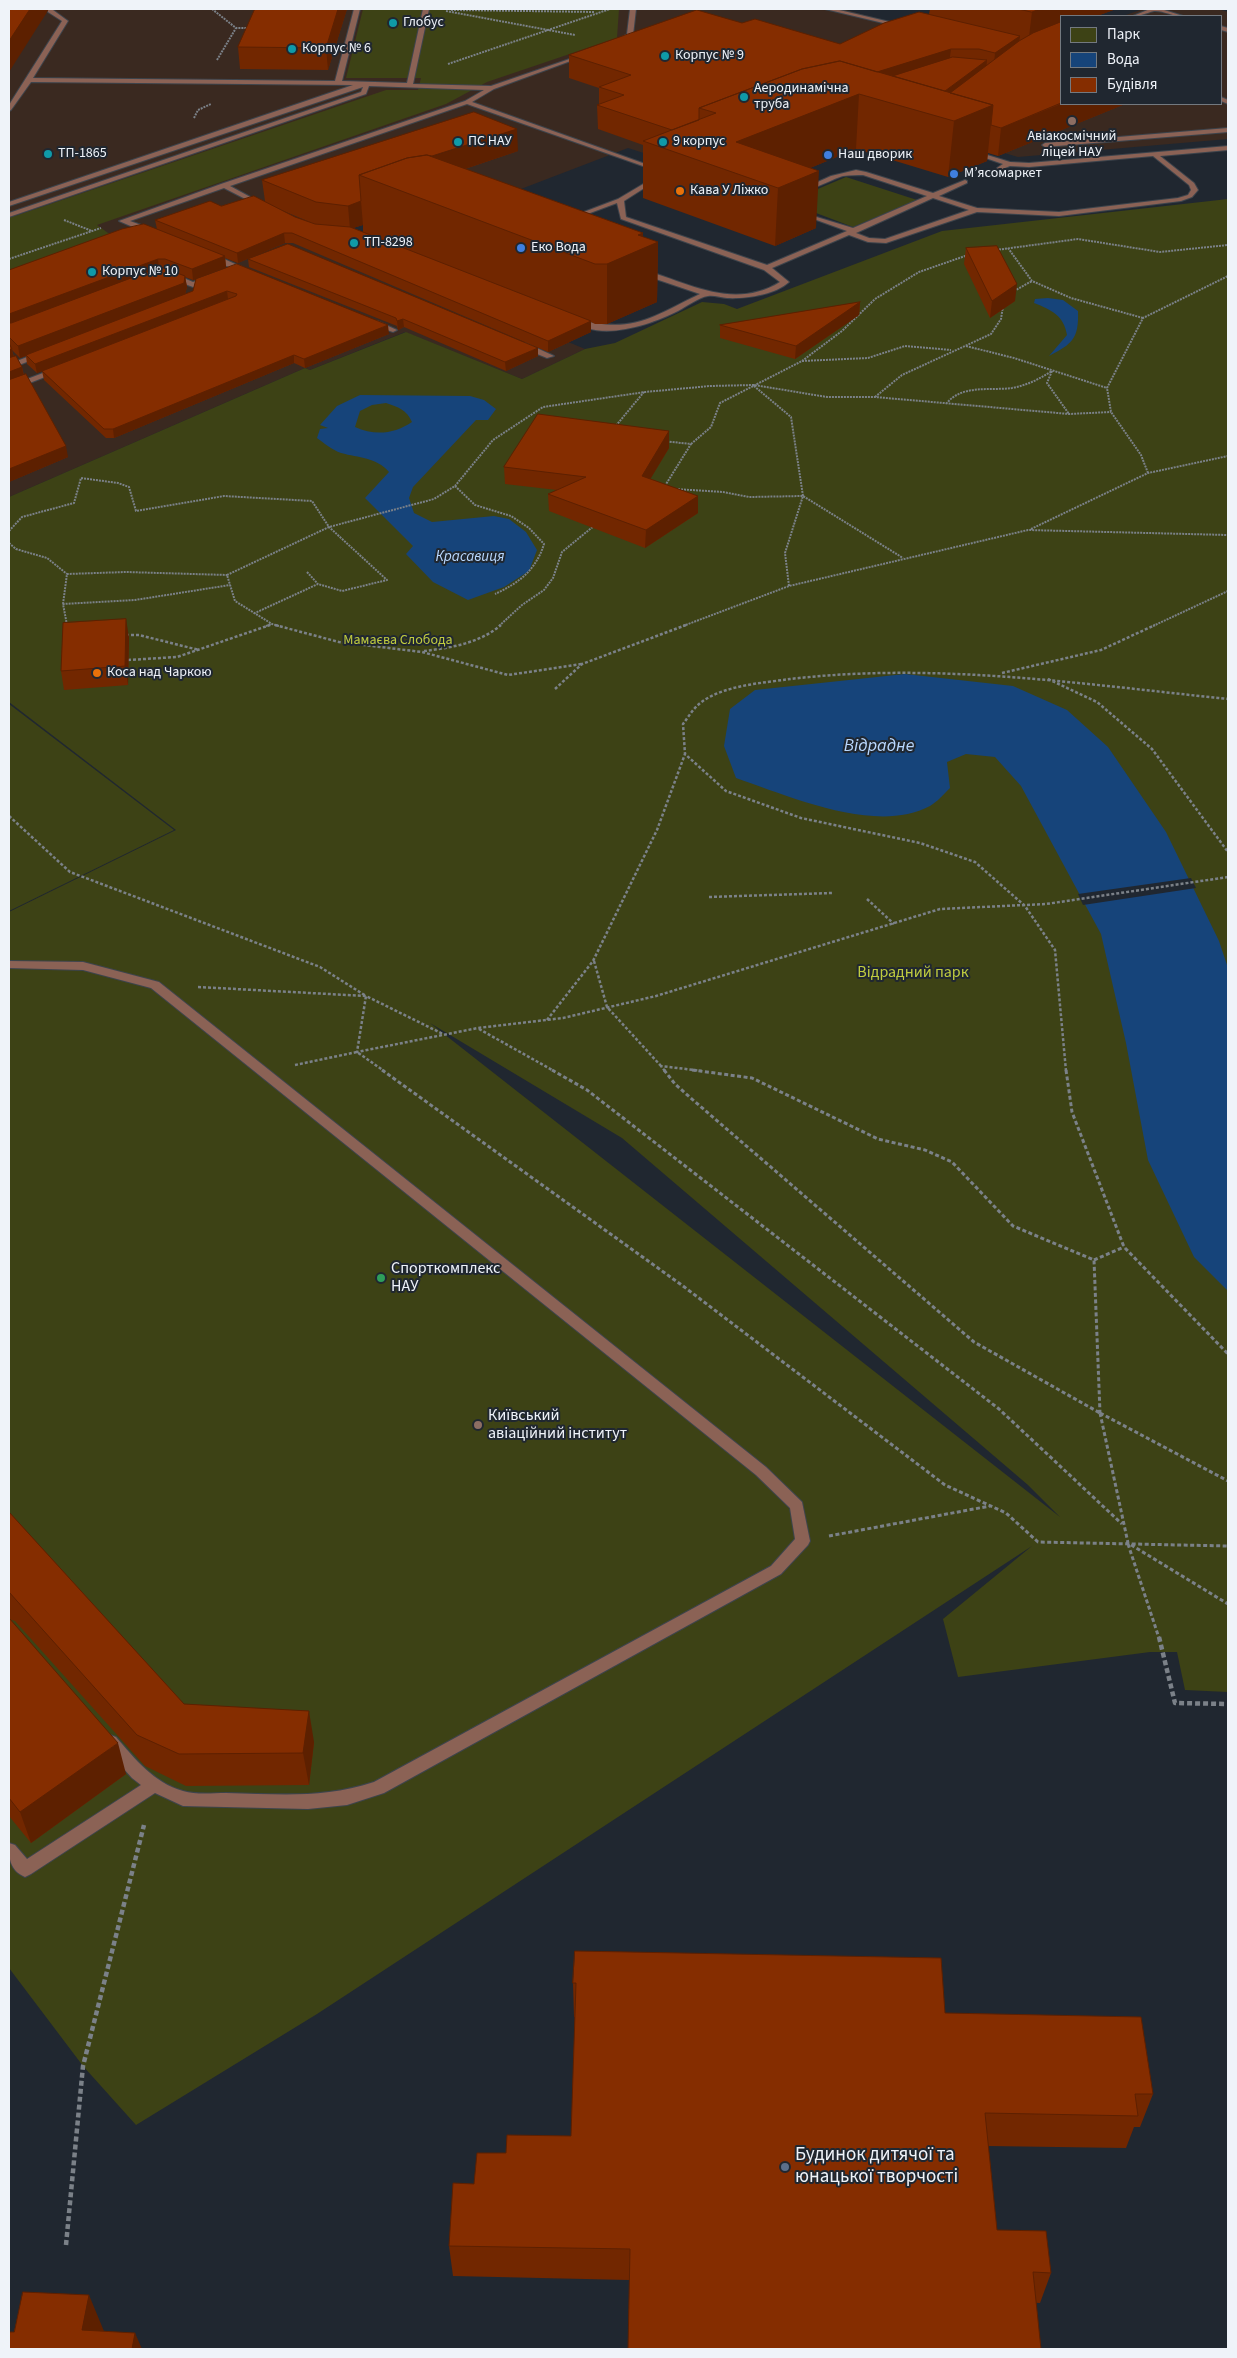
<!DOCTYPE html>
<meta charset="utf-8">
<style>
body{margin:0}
#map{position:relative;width:1237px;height:2358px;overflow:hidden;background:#202730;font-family:"Source Sans 3",sans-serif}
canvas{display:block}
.frame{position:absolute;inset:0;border:10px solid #eff3f9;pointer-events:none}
.legend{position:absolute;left:1060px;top:15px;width:162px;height:90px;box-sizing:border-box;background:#202730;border:1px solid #737980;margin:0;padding:6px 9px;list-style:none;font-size:15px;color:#eff3f9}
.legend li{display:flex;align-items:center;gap:10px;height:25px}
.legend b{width:25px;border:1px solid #737980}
</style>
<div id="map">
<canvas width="1237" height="2358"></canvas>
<div class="frame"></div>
<ul class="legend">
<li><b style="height:14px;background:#3d4215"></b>Парк</li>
<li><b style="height:14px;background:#16447a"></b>Вода</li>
<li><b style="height:14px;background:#852d00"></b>Будівля</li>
</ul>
</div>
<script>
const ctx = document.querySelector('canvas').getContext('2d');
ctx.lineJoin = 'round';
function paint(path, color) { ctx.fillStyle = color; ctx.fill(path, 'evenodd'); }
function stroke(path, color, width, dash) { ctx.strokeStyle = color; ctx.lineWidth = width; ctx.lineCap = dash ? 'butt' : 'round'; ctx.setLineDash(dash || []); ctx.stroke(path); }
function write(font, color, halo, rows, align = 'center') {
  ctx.font = font + ' "Source Sans 3",sans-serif'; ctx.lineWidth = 4; ctx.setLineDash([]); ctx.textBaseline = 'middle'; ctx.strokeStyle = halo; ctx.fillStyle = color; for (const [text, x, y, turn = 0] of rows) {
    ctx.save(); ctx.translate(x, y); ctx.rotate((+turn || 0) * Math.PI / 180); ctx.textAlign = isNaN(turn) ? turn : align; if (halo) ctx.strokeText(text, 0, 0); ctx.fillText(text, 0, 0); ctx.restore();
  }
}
const education = new Path2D(`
 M9 9H843L919 30 1061 104H1221V16H1123L1143 9H1218L1228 12V139L1018 157 963 141 949 134 675 163 628 148 500 197 454 178 303 231 585 349 522 379 405 332 310 370 305 368 9 497Z`);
const green = new Path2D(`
 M363 9H619L617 38 487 82 446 104 97 225 115 238 9 277V214L15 216 386 90H418L421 78H346Z
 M846 177 917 200 853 227 787 202Z
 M1228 199V1692L1185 1690 1177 1652H1150L958 1677 943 1619 1032 1546 317 2014 136 2125 83 2066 9 1968V912L176 830 9 702V497L305 368 310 370 406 332 522 379 585 349 615 343 702 302 724 304 737 309 942 231ZM430 1023 622 1138 1028 1485 1060 1517Z
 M9 704 174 830 9 911Z`);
const water = new Path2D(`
 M1048 298 1063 300 1078 311C1079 339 1072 344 1049 356L1067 335C1064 316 1052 310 1034 303L1035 299Z
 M360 395 470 396 484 400 496 409 488 420H476L413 487 409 498 414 513 432 522 494 516 509 519 526 532 537 550 529 571 504 587 468 600 433 582 406 554 413 546 365 498 389 472C376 457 359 458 341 453 332 450 324 443 317 438L320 429 328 428 320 425 337 406ZM386 403C398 407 407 410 412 422 394 434 375 436 355 427L360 411 372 405Z
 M905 674 1013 686 1067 710 1108 747 1166 832 1219 941 1228 968V1291L1194 1257 1148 1160 1126 1043 1101 934 1021 786 995 757 966 754 947 762 950 788C944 794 937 802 930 806 876 835 789 796 736 778L724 746 730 709 755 690Z`);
const pier = new Path2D(`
 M1191 878 1196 888 1083 905 1078 894Z`);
const pathFar3 = new Path2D(`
 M212 9 236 28H250
 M451 10 595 12
 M446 11 575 35
 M217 60 236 28
 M448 64 610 9
 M194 118 198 110 211 104
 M64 220 92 231
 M1008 248 1032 281 1071 298 1143 318
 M996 250 1078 239 1160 252 1228 245
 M9 259 101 228
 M1014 291 1032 281
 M966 346 1014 358 1107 388
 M802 361 868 358 905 346 951 350
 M754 386 791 417 803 496 785 553 789 586
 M875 397 902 375 991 334 1001 319 1003 306
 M946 404C962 384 989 391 1012 388 1028 385 1039 379 1052 371L1047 383 1069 414
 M614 428 644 392
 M607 435 691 444 663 489 565 478 589 442Z
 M691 444 711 427 720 403 802 361 842 331 875 299 919 272 968 255
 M1148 473 1141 455 1111 412 1107 388 1143 318 1228 276
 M455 486 475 505 511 516 529 528 544 544C536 570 519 583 495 594
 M675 489 723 492 749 497 803 496 903 558
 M1031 529 1148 473 1228 456
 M9 531 22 517 74 503 81 478 118 483 129 487 136 511 224 496 312 501 329 527 387 580 342 591 318 584 255 613
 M9 543 16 549 47 558 67 574
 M307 572 318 584
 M63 604 67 574 126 572 227 575
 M67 625 63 604 135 600 230 585
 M266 626 272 624
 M279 626 272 624 235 601 227 575 329 527 434 499 455 486 493 440 543 407 645 392 710 386 754 385 827 397H875L1069 414 1111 412
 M499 626 522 605 544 590 553 578 562 552 595 525
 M683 626 789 586 1028 530 1228 535
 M1153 626 1228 591`);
const pathFar2 = new Path2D(`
 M275 625 339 642 422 652 508 675 582 664
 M126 635H139L199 650
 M424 651C450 648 480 643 501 625
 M128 660 177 657 270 625
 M1002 673 1101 650 1155 625
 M1048 679 1097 702 1152 749 1228 852
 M555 689 582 664 686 625
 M9 816 70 872 320 967 366 996 357 1052 478 1028 563 1018 656 996 940 909 1046 904 1228 877
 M709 897 832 893
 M867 899 894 924
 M594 961 607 1007 661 1066
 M198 987 366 996 443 1034
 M547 1020 593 961 657 830 685 754
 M479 1029 554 1071
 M295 1065 357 1052 384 1071
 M665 1071 661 1066 702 1071
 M1066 1071 1055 950 1025 906 975 862 920 843 801 818 726 791 685 754 683 724C689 716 694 707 703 701 726 685 763 683 790 679 937 662 1082 684 1228 699`);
const pathFar1 = new Path2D(`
 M382 1070 683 1286 945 1485 1006 1513 1038 1542 1228 1546
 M552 1070 587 1090 999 1409 1122 1524
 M664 1070 675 1084 693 1100 974 1342 1100 1413
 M692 1070 752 1078 878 1139 925 1150 952 1162 1013 1226 1094 1260 1100 1413
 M1066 1070 1072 1112 1124 1247 1228 1354
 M1094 1260 1124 1247
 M1100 1413 1228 1481
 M1100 1413 1128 1543 1228 1604
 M829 1536 990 1506
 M1128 1544 1159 1638`);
const path = new Path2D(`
 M1159 1637 1175 1703 1228 1704
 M66 2245 83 2066 144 1825`);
const service = new Path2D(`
 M48 9H54L53 10 68 21 33 78 335 81 354 9H360L342 81 407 83 423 9H429L413 84 491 86 587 53V55L494 89 472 102 662 170 657 171 467 104 230 186 265 205V207H261L224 188 130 221 155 230V234H149L119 221 221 184 465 101 484 90 369 86 366 94 9 217V213L361 92 363 87 9 206V202L353 85 31 82 11 110 9 111V105L62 21 48 12Z
 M630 9H636L633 35 620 43H616V41L627 34Z
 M825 9H835L907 26 904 28Z
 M1150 9H1161L1183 16C1173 17 1163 10 1154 11 1146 13 1141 16 1133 16Z
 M1221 26 1228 28V32L1221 30Z
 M1221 97 1228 100V104L1221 101Z
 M1228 128V132L1045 147 1042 145 1045 143Z
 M1228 146V150L1160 156 1194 183 1198 190 1192 197 1181 201 1059 216 977 212 886 243 868 242 849 235 772 268 789 282C775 295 745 299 727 298 722 298 714 295 708 296 699 297 686 307 678 311 650 325 601 342 572 321L576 319C633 334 650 318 700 294L638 273V269H641C687 282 733 311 780 282L764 270 621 219 617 203 574 219 568 218 618 199 655 177 660 178 624 201 626 217 767 265 847 231 800 214V212L853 228 927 196 863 175C857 175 850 175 843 176 834 178 806 194 800 190L831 176 856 170 866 172 933 193 965 180 967 181V183L939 196 977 208 1059 212 1178 198 1188 195 1191 190 1189 185 1153 156 1029 167 1010 166 1000 170 997 168 1003 164 968 152 971 150 1010 162 1029 163ZM933 198 969 210 885 239 869 238 856 233Z
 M207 254H213L253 272 246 274 207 258Z
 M168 274H174L193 282 210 276 214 278 193 287 168 278Z
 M371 321H377L397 330 393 332 371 325Z
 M520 343H526L554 356 547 358 520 347Z
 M40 352 47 354 9 369V364Z
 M56 368 63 370 9 391V386Z
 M9 961 83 962 159 982 766 1467 802 1502 810 1541 808 1545 781 1574 384 1793 347 1805 308 1809 183 1806 155 1793 31 1874 25 1877C9 1870 9 1857 9 1843L15 1845 27 1859 141 1785 132 1778 104 1747 102 1742 104 1737 110 1735 116 1737C135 1759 154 1783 183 1791 196 1795 213 1793 226 1793 278 1794 322 1799 374 1782L771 1566 795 1539 790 1508 756 1475 151 988 83 970 9 968Z`);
const wall = new Path2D(`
 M347 9 328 70 240 69 238 47Z
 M930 9H1116L1097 16H1061V104H1125L998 156 988 153 987 161 948 177 856 149 810 168 816 228 775 246 643 198V145L598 129 597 105H599V88L569 78V55L742 23 840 44 929 14Z
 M518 151 465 169 643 233V237L658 242 657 302 607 324H595L591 322V332L548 352 293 243H285L238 263 225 258 226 267 193 280 185 277 187 287 185 294 86 332 193 291 196 279 389 334 305 368 294 363 114 438H106L44 380 42 371 37 373 27 364 26 356 20 358 12 350 14 357 22 367 24 375 68 457 9 482V270L157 229 155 220 221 206 265 201 262 180ZM281 210 310 222 295 217ZM363 225V232L353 228Z
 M966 248 1015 301 990 318 964 264Z
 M248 259 538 356 506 371 404 327 398 330 397 326 249 267Z
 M860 302 859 315 795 359 720 338V325Z
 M669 448 650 479 698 496V513L645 548 549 511 548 494 557 490 505 484 504 467Z
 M129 637 128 685 64 690 61 671Z
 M9 1512 184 1704 314 1742 309 1785 186 1786 145 1766 15 1621 9 1619 126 1774 31 1843 9 1816Z
 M573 1983 945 2013 1153 2094 1140 2127H1134L1126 2148 988 2146 997 2230 1051 2273 1040 2303 629 2280 453 2276 449 2246 474 2184 506 2153 571 2136 575 2017H574Z`);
const shadedWall = new Path2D(`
 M30 9H49L9 72V41Z
 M338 9H347L328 70 326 48Z
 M1040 9H1116L1097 16H1061V31L1027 53 1032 12Z
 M1020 36 1017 59 993 76 995 53Z
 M951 49 948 72 859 94 856 149 769 185 736 142 796 94Z
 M987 60 985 82 920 110Z
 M1061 104H1125L998 156 1001 128Z
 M993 105 987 161 948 177 954 121Z
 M517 129 518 151 414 186 384 172Z
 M819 171 816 228 775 246 778 188Z
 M361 201 363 225 350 229 348 206Z
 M284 233 285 243 238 263 237 253Z
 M643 233V248L658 242 657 302 607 324V264L638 235Z
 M225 256 226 267 193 280 192 269Z
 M158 259 159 269 9 325V314Z
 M185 276 187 287 185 294 20 358 18 346Z
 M1017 284 1015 301 990 318 992 301Z
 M227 291 228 299 37 373 35 364Z
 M860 302 859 315 795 359 796 346Z
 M403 319 404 327 398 330 397 321Z
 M591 321V332L548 352V341Z
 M388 325 389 334 305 368 304 359Z
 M538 348V356L506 371 505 362Z
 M12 349 14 360 9 362V350Z
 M294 355V363L114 438 113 429Z
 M22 367 24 378 9 384V372Z
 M669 431V448L642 493V476Z
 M66 446 68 457 9 482V469Z
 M698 496V513L645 548 646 530Z
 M126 619 129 637 128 685 125 666Z
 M309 1711 314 1742 309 1785 303 1753Z
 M118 1743 126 1774 31 1843 20 1812Z
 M89 2295 106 2336 82 2330Z
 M135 2333 142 2349H132Z`);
const building = new Path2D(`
 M9 9H30L9 41Z
 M255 9H338L326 48 238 47Z
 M1019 9H1040L1032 12Z
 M697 10 742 23 755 19 840 44 884 23 919 12 1020 36 995 53 979 49H951L877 72 840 61 802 69 699 108V120L672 130 597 105 624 95 599 87 631 75 569 55Z
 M1061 22V103L1001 128 991 125 993 105 950 93 1019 41 1033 33Z
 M953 57 987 60 945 91 893 76Z
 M840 61 993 105 954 121 859 94 736 142 819 171 778 188 643 141 716 113 699 108 802 69Z
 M474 112 517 129 432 156 427 155 407 158 359 175 361 201 348 206 316 202 262 180Z
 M427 155 643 233 638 235 658 242 607 264H595L359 175 407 158Z
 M254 196 295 217 315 224 350 227 591 321 548 341 292 233H284L237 253 155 220 210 201 221 206Z
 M144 224 225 256 192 269 165 259H158L9 314V270L122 229Z
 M288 244 538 348 505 362 403 319 397 321 396 318 248 259Z
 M997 246 1017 284 992 301 966 248Z
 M237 264 388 325 304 359 294 355 113 429H104L42 371 236 296 237 294 227 291 35 364 26 355 193 291 196 279Z
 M161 267 185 276 184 283 18 346 9 337V323H11Z
 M860 302 796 346 720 325Z
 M9 343 12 349 9 350Z
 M16 356 22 367 9 372V358Z
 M26 374 66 446 9 469V380Z
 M538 414 669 431 642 476 698 496 646 530 548 494 586 477 504 467Z
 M126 619 125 666 61 671 63 623Z
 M9 1512 184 1704 309 1711 303 1753 179 1754 137 1735 9 1592Z
 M9 1618 118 1743 20 1812 9 1798Z
 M575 1951 941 1958 945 2013 1141 2017 1153 2094H1135L1138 2116 985 2113 997 2230 1046 2231 1051 2273 1033 2272 1041 2349H628L630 2249 449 2246 453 2183 474 2184 477 2153H506L507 2135 571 2136 576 1983H573Z
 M23 2292 89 2295 82 2330 135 2333 132 2349H9V2332H14Z`);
const markers = [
 [393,23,5,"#0f9aa8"],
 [292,49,5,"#0f9aa8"],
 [665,56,5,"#0f9aa8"],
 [744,97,5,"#0f9aa8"],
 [1072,121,5,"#8d6e63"],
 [458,142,5,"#0f9aa8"],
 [663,142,5,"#0f9aa8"],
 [48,154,5,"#0f9aa8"],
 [828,155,5,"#3f7fe0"],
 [954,174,5,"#3f7fe0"],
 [680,191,5,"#e8710a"],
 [354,243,5,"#0f9aa8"],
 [521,248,5,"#3f7fe0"],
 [92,272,5,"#0f9aa8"],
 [97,673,5,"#e8710a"],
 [381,1278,5,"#2e9e5b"],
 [478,1425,5,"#8d6e63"],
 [785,2167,5,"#5c6f8a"]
];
const farPoinames = [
 ["Глобус",403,23],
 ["Корпус № 6",302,49],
 ["Корпус № 9",675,56],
 ["Аеродинамічна",754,89],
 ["труба",754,105],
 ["Авіакосмічний",1072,137,"center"],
 ["ліцей НАУ",1072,153,"center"],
 ["ПС НАУ",468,142],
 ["9 корпус",673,142],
 ["ТП-1865",58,154],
 ["Наш дворик",838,155],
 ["М’ясомаркет",964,174],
 ["Кава У Ліжко",690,191],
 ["ТП-8298",364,243],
 ["Еко Вода",531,248],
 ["Корпус № 10",102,272],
 ["Коса над Чаркою",107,673]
];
const farParknames = [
 ["Мамаєва Слобода",398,641]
];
const farWaternames = [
 ["Красавиця",470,558]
];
const parkNames = [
 ["Відрадний парк",913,973]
];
const poiNames = [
 ["Спорткомплекс",391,1269],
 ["НАУ",391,1287],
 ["Київський",488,1416],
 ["авіаційний інститут",488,1434]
];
const waterNames = [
 ["Відрадне",879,747]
];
const nearPoinames = [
 ["Будинок дитячої та",795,2156],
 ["юнацької творчості",795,2178]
];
paint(education, '#3a2920');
paint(green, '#3d4215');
paint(water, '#16447a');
paint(pier, '#202730');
stroke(service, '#3d444c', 2);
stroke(pathFar3, '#7b8188', 2, [2, 1]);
stroke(pathFar2, '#7b8188', 2.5, [3, 2]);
stroke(pathFar1, '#7b8188', 3, [4, 2.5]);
stroke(path, '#7b8188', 4.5, [5, 3]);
paint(service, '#8b6255');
paint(wall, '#722700');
paint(shadedWall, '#5d2000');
paint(building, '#852d00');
stroke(building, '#5d2000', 1);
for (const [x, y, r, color] of markers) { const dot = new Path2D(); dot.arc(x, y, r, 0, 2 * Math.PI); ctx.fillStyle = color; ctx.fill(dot); stroke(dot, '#202730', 2); }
write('14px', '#eff3f9', '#202730', farPoinames, 'left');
write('14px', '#c0cc3f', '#202730', farParknames);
write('italic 15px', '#b9d8ff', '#202730', farWaternames);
write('16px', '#c0cc3f', '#202730', parkNames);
write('16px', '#eff3f9', '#202730', poiNames, 'left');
write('italic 18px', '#b9d8ff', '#202730', waterNames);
write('19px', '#eff3f9', '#202730', nearPoinames, 'left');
</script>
